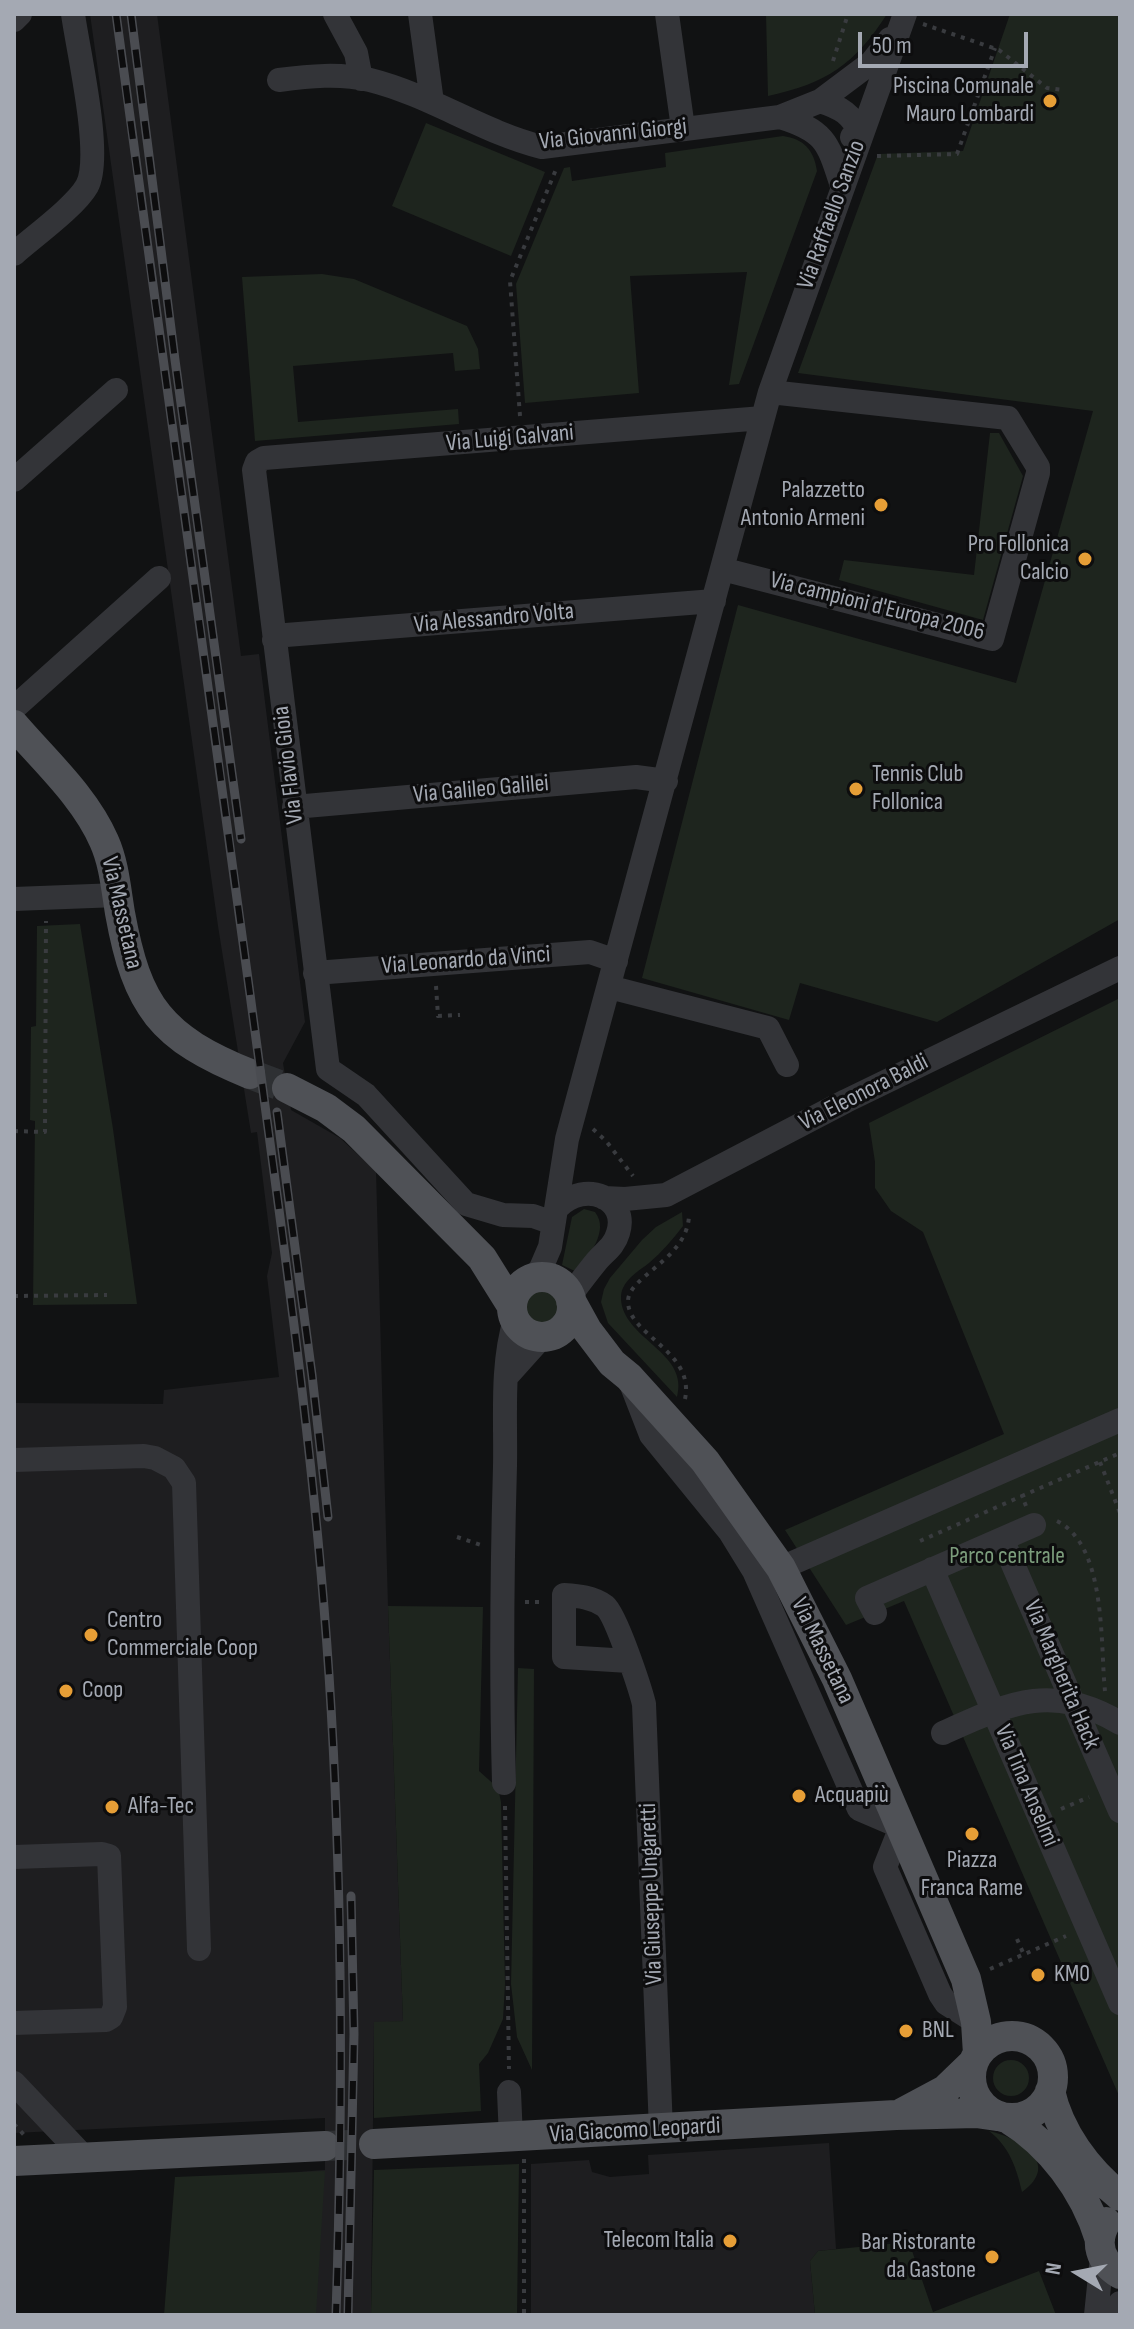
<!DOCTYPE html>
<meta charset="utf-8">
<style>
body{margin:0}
#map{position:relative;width:1134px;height:2329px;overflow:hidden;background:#111213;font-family:"Sofia Sans Condensed",sans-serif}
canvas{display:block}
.frame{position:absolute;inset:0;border:16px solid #a4a9b3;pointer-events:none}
.north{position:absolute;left:1038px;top:2233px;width:80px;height:80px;-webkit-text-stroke:6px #0d0d0e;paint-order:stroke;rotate:280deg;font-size:22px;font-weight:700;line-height:32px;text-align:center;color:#a4a9b3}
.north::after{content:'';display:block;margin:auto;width:28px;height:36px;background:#a4a9b3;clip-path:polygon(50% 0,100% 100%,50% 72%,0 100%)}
.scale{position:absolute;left:858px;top:32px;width:170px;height:36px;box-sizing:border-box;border:4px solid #a4a9b3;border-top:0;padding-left:10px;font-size:24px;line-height:28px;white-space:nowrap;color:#a4a9b3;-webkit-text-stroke:6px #0d0d0e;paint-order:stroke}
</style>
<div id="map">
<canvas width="1134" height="2329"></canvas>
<div class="frame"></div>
<div class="north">N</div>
<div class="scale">50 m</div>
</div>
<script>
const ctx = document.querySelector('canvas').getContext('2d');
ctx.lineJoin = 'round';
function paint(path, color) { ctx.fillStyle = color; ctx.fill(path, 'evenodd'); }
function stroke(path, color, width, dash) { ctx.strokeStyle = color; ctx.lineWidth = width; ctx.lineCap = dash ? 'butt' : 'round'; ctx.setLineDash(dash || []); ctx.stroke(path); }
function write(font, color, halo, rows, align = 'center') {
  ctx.font = font + ' "Sofia Sans Condensed",sans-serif'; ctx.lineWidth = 6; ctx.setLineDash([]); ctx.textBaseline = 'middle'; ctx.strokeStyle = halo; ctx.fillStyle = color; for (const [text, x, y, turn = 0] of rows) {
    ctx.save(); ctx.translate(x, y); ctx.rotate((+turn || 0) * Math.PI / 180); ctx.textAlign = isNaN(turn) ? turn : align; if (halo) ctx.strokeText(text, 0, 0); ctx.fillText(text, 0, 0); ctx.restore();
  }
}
const built = new Path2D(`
 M90 14H157L241 656 259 654 305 1022 283 1063 291 1110 340 1138 376 1171 388 1606 403 2021 374 2023 371 2315H287L298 2172 325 2170V2118L14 2133V1403L163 1404 164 1390 279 1377 267 1276 272 1253 257 1132 251 1133 218 926Z
 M829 2143 836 2249 818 2251 810 2261 815 2315H531V2164L589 2160 592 2172 610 2177 649 2174 648 2155Z`);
const green = new Path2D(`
 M766 14H887C854 65 827 83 768 96Z
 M1010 14H1120V919L937 1022 800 983 789 1020 642 978 738 605 1016 683 1093 411 798 373 878 154 963 151Z
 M426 123 545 172 511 256 392 206Z
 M783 136C804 139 814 150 817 171L739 384 729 385 747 272 630 276 639 393 525 403 516 284 564 168 570 167 572 181 666 167 665 153Z
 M322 274 354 279 467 326 478 349 480 369 455 371 453 353 293 366 298 422 458 409 459 424 255 441 242 277Z
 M990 433H999L1023 476 983 620 839 580 844 560 974 575Z
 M80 924 113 1129 137 1304 33 1305 35 1121 30 1120 31 1027 36 1026 37 926Z
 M1120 998V2098L904 1601 846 1625 785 1530 1004 1434 923 1232 891 1211 875 1188V1162L869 1123Z
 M584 1209 595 1212C610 1231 588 1256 577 1272L562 1265 572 1217Z
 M682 1212 683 1226C673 1239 662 1252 649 1263 640 1270 628 1277 623 1288 620 1294 621 1301 622 1306 631 1341 689 1355 677 1397L608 1323 601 1302 604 1289 610 1278 642 1240 656 1227Z
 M524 1307a18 18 0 1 1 36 0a18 18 0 1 1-36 0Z
 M388 1606 483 1607 479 1771 498 1788 501 1802 505 1984 503 2019 488 2053 479 2064 481 2111 374 2118V2022L403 2021Z
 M518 1668 534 1669 532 2070 517 2037 511 1984Z
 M993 2078a18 18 0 1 1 36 0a18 18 0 1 1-36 0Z
 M989 2131C1020 2138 1062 2164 1022 2192 1017 2169 1009 2146 989 2131Z
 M519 2164 517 2315H371L374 2170Z
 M325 2171 316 2315H164L175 2177Z
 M909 2242 933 2312 1039 2271 1056 2315H815L810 2261 818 2251Z`);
const majorTunnel = new Path2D(`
 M250 1074 287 1088
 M325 2146 374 2144`);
const path = new Path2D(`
 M923 24 999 50 1047 88 1063 90
 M833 61 848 14
 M877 156 957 154 995 48
 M520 416 510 281 557 167
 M436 986 438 1016 460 1015
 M593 1129 606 1141 633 1176
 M14 1131 45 1132 46 921
 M14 1296 107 1295
 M685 1399C695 1351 629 1336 628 1302 627 1276 689 1259 689 1214
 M1100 1462 1120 1513
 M1026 1506 1022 1496 1120 1453
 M1057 1521C1107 1546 1100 1644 1105 1691
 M457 1537 481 1545
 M920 1541 1022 1496
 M525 1602H543
 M505 1806 509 2069
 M1061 1809 1089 1797
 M1017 1939 1024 1955
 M990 1969 1066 1936
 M14 2124 25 2136
 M524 2159V2315`);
const minor = new Path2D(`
 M335 14 356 53 361 79
 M420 14 432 102
 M667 14 683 128
 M14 20 20 14
 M279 80C309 76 340 73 370 80 430 95 482 132 542 147L780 117 820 101 872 62 890 39
 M820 101C842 108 851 114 861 134L852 137
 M780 117C826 131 828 143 842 186
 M14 254C33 237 75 207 87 186 103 156 78 51 73 14
 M14 480 116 390
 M722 569 992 639 1038 473V467L1008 418 770 392
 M274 640 286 635 714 601
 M14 708 159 578
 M294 807 636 777 666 781
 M14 899 118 895
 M315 973 590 952 616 961
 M609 987 768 1028 787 1065
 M604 1198 625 1199 666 1195 846 1101 1120 968
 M558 1207C586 1179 629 1199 618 1233 614 1247 604 1252 596 1262 587 1273 578 1285 569 1297
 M553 1223 533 1216 503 1215 466 1204 366 1095 328 1069 254 470 257 462 264 458 763 418
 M533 1279 541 1268 550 1247 567 1139 770 392 905 14
 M507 1376 542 1337
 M632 1386 651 1435 730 1532 754 1571 859 1809 901 1827 885 1867 940 1994 946 2003 976 2022
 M14 1460 144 1456 155 1458 174 1468 184 1483 199 1949
 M1002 1539 1120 1811
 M781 1568 1120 1420
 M932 1569 1120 2003
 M875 1613 867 1598 1034 1525
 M629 1661 564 1657V1595C579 1596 592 1597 605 1606 616 1615 640 1688 644 1704L661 2130
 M943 1733C1010 1703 1051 1682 1120 1723
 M504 1783C501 1677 502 1572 505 1466 506 1419 501 1366 515 1320
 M14 1857 102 1854 109 1856 115 2007 111 2017 106 2020 14 2023
 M14 2083 85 2158
 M509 2092 511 2138
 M1096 2315 1102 2257
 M1113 2315 1120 2303`);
const major = new Path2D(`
 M14 725C45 761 85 797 104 841 114 863 116 889 120 913 137 1007 161 1038 250 1074
 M287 1088 326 1108 354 1129 482 1258 512 1306
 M512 1307a30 30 0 1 1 60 0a30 30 0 1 1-60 0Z
 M571 1301 587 1330 612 1363 629 1377 705 1461 781 1568 837 1679 966 1979 976 2022 978 2054
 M971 2077a41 41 0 1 1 82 0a41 41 0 1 1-82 0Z
 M1050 2091C1059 2132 1087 2170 1120 2196
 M902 2113 945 2090 973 2063
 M1007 2118C1050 2144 1085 2190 1100 2240
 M374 2144 896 2115 976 2113 997 2116
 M14 2161 325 2146
 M1106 2222C1094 2242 1100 2262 1120 2274`);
const rail = new Path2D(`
 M116 14C160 341 206 667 250 994 280 1220 314 1447 329 1675 343 1889 343 2102 336 2315
 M131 14 175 360 241 839
 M277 1112 312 1375 328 1517
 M348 2315 354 2034 351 1896`);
const markers = [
 [1050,101,8,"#e69e36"],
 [881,505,8,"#e69e36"],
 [1085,559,8,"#e69e36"],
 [856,789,8,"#e69e36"],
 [91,1635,8,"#e69e36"],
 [66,1691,8,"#e69e36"],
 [799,1796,8,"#e69e36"],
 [112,1807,8,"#e69e36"],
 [972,1834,8,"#e69e36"],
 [1038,1975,8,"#e69e36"],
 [906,2031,8,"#e69e36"],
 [730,2241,8,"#e69e36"],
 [992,2257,8,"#e69e36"]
];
const poiNames = [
 ["Piscina Comunale",1034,87,"right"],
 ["Mauro Lombardi",1034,115,"right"],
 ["Palazzetto",865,491,"right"],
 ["Antonio Armeni",865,519,"right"],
 ["Pro Follonica",1069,545,"right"],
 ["Calcio",1069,573,"right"],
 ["Tennis Club",872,775],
 ["Follonica",872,803],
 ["Centro",107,1621],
 ["Commerciale Coop",107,1649],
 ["Coop",82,1691],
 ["Acquapiù",815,1796],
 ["Alfa-Tec",128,1807],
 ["Piazza",972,1861,"center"],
 ["Franca Rame",972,1889,"center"],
 ["KM0",1054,1975],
 ["BNL",922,2031],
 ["Telecom Italia",714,2241,"right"],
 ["Bar Ristorante",976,2243,"right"],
 ["da Gastone",976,2271,"right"]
];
const streetNames = [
 ["Via Giovanni Giorgi",613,135,-6],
 ["Via Raffaello Sanzio",832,215,-70],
 ["Via Luigi Galvani",510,439,-5],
 ["Via campioni d'Europa 2006",877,607,14],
 ["Via Alessandro Volta",494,619,-5],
 ["Via Flavio Gioia",289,765,-97],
 ["Via Galileo Galilei",481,790,-5],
 ["Via Massetana",121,913,77],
 ["Via Leonardo da Vinci",466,961,-4],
 ["Via Eleonora Baldi",864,1093,-27],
 ["Via Massetana",822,1651,64],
 ["Via Margherita Hack",1061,1675,67],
 ["Via Tina Anselmi",1026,1786,67],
 ["Via Giuseppe Ungaretti",652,1894,-92],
 ["Via Giacomo Leopardi",635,2131,-3]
];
const parkNames = [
 ["Parco centrale",1007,1557]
];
paint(built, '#1e1e20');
paint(green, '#1e251e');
stroke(majorTunnel, '#2e3033', 30, [30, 15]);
stroke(path, '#393b3f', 4, [4, 6]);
stroke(minor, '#333438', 24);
stroke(major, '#4f5156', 30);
stroke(rail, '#4a4c51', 9);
stroke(rail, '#0d0d0e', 6, [18]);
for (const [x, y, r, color] of markers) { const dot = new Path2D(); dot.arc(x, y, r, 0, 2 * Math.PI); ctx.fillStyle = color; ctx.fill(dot); stroke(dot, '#0d0d0e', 3); }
write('24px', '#a4a9b3', '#0d0d0e', poiNames, 'left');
write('24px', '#a4a9b3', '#0d0d0e', streetNames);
write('24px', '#7c9d7c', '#0d0d0e', parkNames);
</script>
